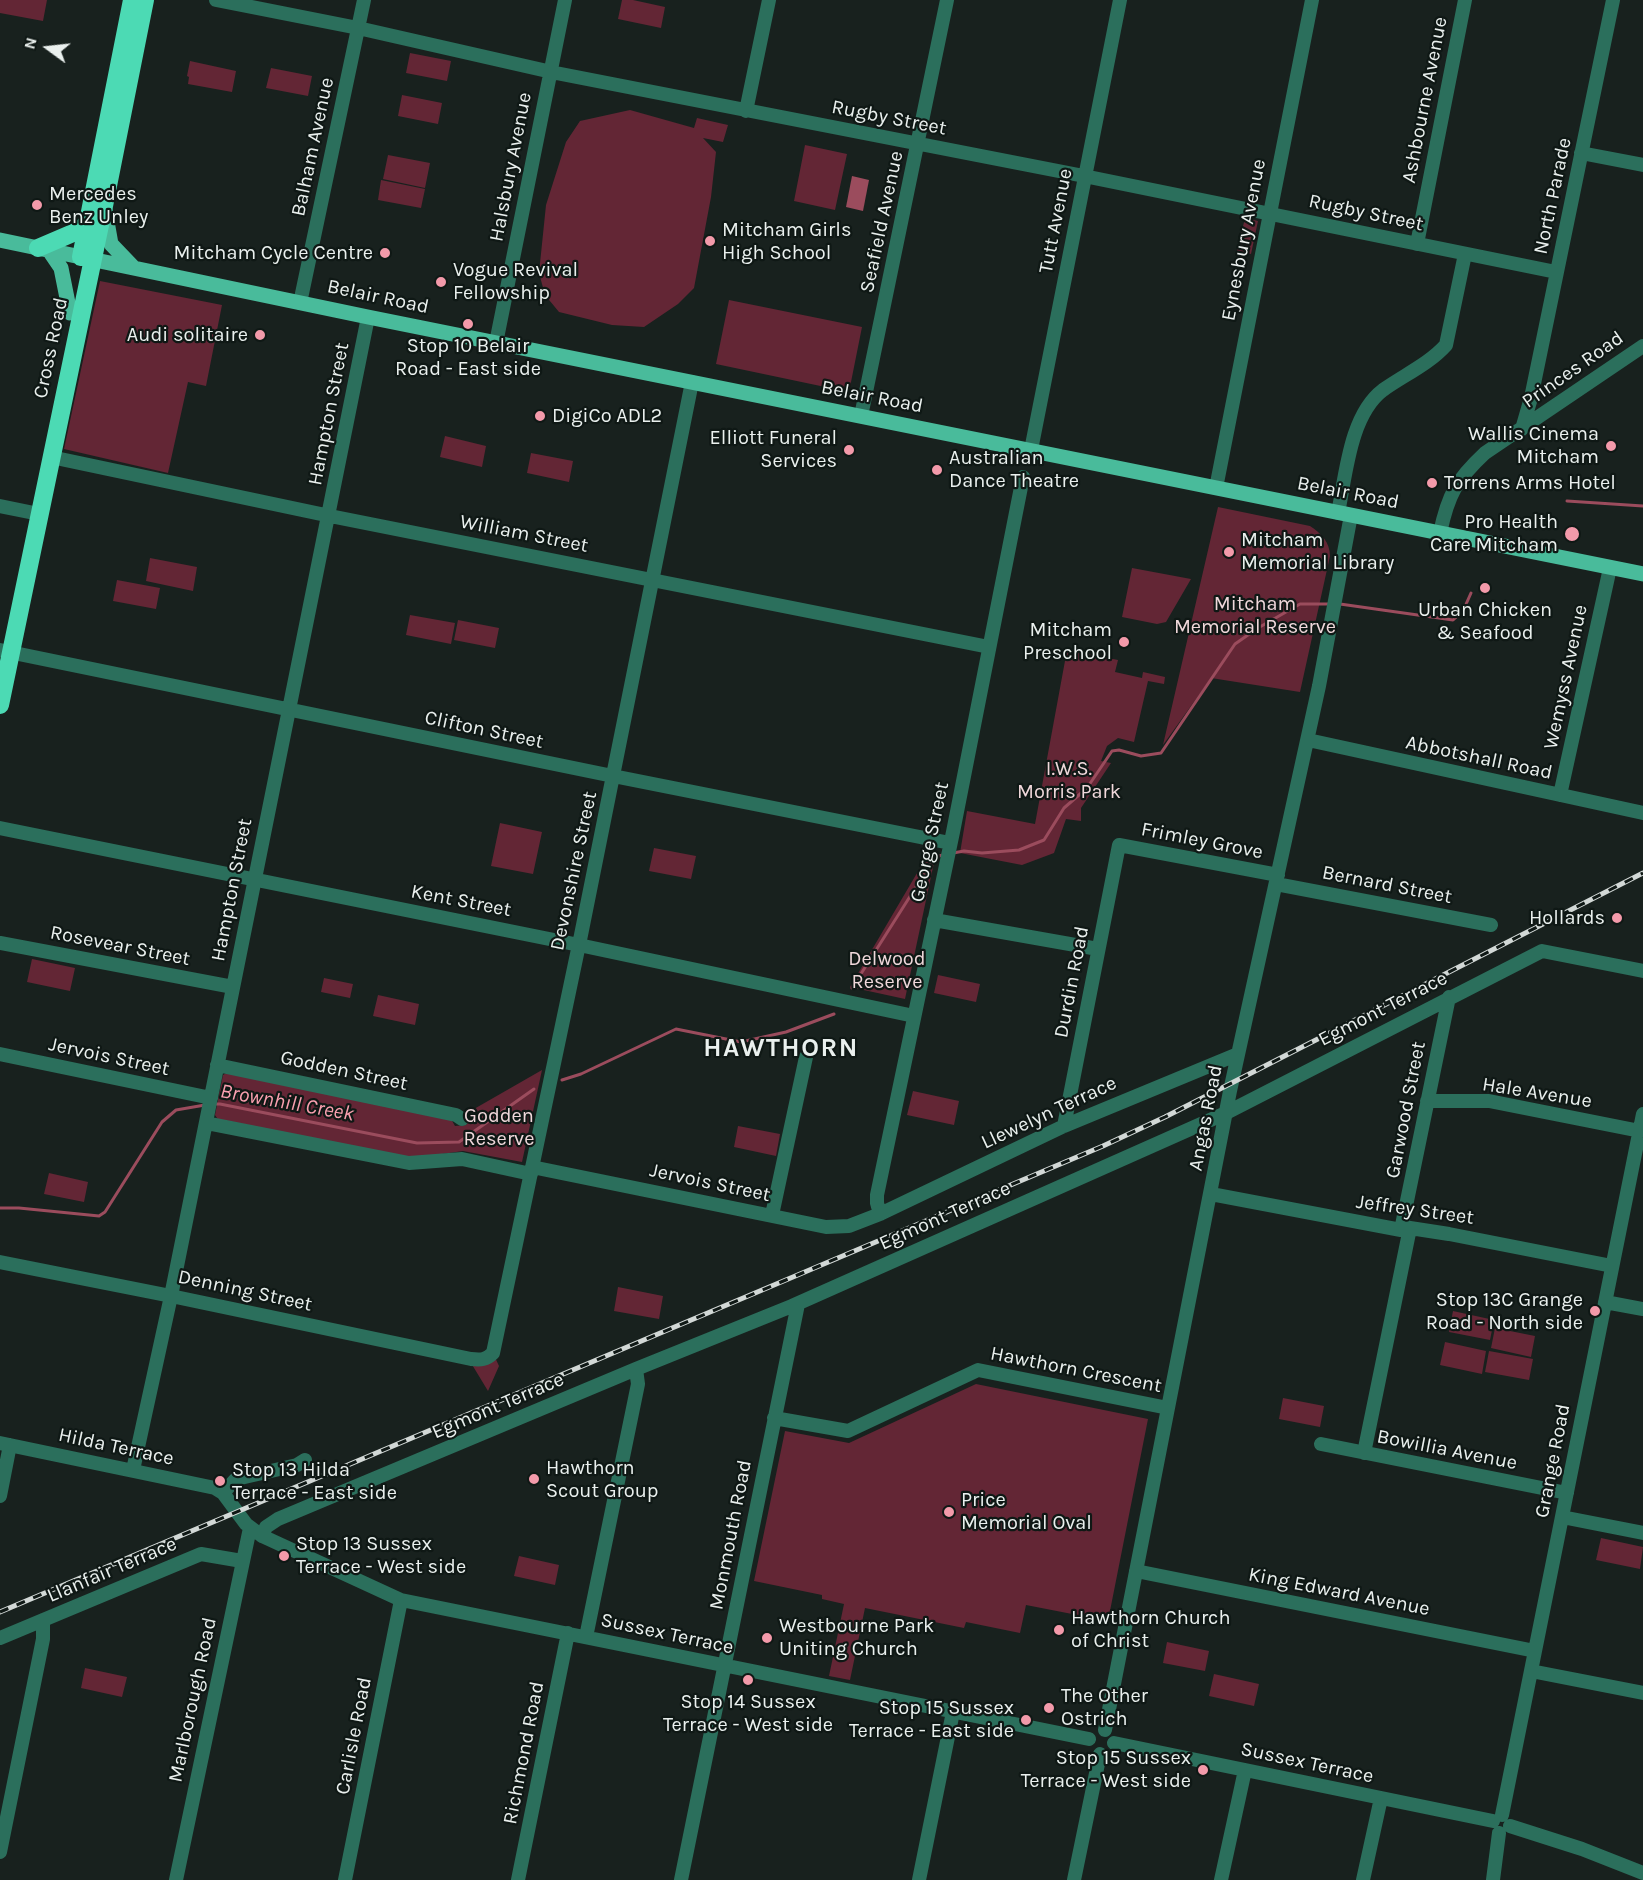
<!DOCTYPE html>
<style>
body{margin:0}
#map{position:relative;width:1643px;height:1880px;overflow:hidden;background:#18211e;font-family:Karla,sans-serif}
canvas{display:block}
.north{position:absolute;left:18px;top:18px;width:60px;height:60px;-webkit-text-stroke:4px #0f1815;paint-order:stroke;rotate:285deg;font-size:16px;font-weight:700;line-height:24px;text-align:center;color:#eaf0ee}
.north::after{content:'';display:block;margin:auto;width:21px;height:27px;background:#eaf0ee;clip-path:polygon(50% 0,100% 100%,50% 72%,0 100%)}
</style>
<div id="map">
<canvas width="1643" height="1880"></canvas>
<div class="north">N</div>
</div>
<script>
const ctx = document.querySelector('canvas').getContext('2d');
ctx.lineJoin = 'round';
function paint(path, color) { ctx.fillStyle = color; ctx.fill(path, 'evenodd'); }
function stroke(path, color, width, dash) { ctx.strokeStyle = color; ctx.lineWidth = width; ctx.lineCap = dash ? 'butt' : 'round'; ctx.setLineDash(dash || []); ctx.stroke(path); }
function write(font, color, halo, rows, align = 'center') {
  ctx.font = font + ' Karla,sans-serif'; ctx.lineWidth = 4.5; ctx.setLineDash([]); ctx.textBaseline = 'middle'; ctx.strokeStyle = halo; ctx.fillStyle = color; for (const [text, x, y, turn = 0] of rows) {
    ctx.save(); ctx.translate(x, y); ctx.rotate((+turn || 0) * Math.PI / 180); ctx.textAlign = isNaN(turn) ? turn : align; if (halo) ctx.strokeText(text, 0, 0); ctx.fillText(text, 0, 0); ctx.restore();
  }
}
const green = new Path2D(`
 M0 0H47L43 21 0 13Z
 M622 0H633L665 7 661 28 618 19Z
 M410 53 451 61 447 81 406 73Z
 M190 61 236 71 232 92 188 84 189 77 187 76Z
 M271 68 312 76 308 96 266 88Z
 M402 95 442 103 438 124 398 116Z
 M630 110 694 128 697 118 728 125 723 142 703 138 716 152 711 197 694 288 678 304 644 327 612 325 559 312 545 295 539 273 546 205 566 142 580 121Z
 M805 145 847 154 835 210 794 201Z
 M388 155 430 163 425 188 383 179Z
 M381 180 425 189 421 208 378 200Z
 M1245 218 1258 221 1251 254 1237 251Z
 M100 281 222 305 206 386 188 382 168 473 64 449Z
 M729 300 862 327 849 392 716 364Z
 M445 436 486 446 482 467 440 457Z
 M531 453 573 461 569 482 527 473Z
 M1218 507 1310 526C1321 533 1330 542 1330 556L1300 692 1211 678 1163 745Z
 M150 558 197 567 193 591 146 581Z
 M1132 568 1191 579 1166 622 1157 624 1122 617Z
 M117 580 160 588 156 609 113 601Z
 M410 615 455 623 451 644 406 635Z
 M458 620 499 628 495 648 454 640Z
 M1067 650 1118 660 1115 672 1142 678 1143 672 1165 677 1164 684 1148 681 1134 742 1118 738 1107 746 1101 761 1111 763 1081 808V821L1066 819 1054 853 1022 865 960 853 967 811 1035 824Z
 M500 823 542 832 533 874 491 866Z
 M654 848 696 856 691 879 649 871Z
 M930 851 936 853 905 999 850 987Z
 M32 959 75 968 70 991 27 982Z
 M938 975 980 984 976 1002 934 993Z
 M324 978 353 984 350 998 321 992Z
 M378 995 419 1004 415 1025 373 1016Z
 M542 1070 522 1162 463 1151 407 1159 219 1121 215 1115 223 1075 228 1072 451 1119 455 1126 466 1125 474 1109Z
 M913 1091 959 1101 954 1125 907 1115Z
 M738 1126 780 1134 776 1156 734 1147Z
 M49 1173 88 1182 84 1202 44 1194Z
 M618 1287 663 1296 659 1319 614 1311Z
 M1453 1311 1494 1320 1490 1340 1449 1332Z
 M1495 1328 1535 1336 1531 1357 1491 1348Z
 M1445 1342 1486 1351 1482 1374 1440 1365Z
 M1489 1351 1533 1359 1529 1380 1485 1372Z
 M493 1353 499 1366 488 1391 468 1358Z
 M976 1384 1148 1419 1108 1621 1026 1605 1020 1633 966 1622 964 1628 865 1608 850 1680 829 1676 844 1604 822 1599V1595L754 1581 785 1431 849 1443Z
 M1283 1398 1324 1406 1320 1427 1279 1419Z
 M1601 1538 1643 1547 1640 1569 1596 1560Z
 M519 1556 559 1565 555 1585 514 1576Z
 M1167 1642 1209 1651 1205 1671 1163 1663Z
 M85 1668 127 1677 122 1697 81 1688Z
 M1214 1674 1259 1684 1254 1706 1209 1696Z`);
const water = new Path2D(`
 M852 176 869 180 863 211 846 207Z`);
const stream = new Path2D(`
 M1567 501 1643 506
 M1340 604 1453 620 1463 611 1471 593
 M953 853 964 851 982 853 1019 850 1044 840 1064 808 1087 788 1112 751 1119 750 1141 756 1161 753 1235 644 1258 628 1300 604H1330
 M852 988 935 857 943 855
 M562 1080 581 1074 676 1029 741 1042 786 1032 834 1014
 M215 1104H220L417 1143 459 1142 534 1089
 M0 1208H19L99 1216 105 1212 162 1122 176 1110 205 1105`);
const minor = new Path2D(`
 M216 0 358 28 556 73 1084 176 1556 272
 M746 111 769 0
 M1581 153 1643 165
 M1417 244 1465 0
 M300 303 364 0
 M496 343 565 0
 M861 416 947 0
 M1522 429 1531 398 1613 0
 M1031 450 1120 0
 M51 457 335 517 989 647
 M1216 488 1312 0
 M0 506 39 514
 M1338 513C1346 474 1350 415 1383 390 1404 375 1429 364 1446 345L1465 254
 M1440 533C1448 495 1456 480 1485 453L1643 346
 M0 650 603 774 950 843
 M1308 740 1643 813
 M1560 795 1610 568
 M0 828 579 945 914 1016
 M1276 884 1491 925
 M934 920 1098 949
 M0 943 233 987
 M0 1054 211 1098
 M217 1065 456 1115 462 1119
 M1427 1101H1489L1640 1131
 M206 1123 409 1163 462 1159 531 1174
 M1064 1126 1119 845 1278 875
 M532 1167 826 1227 849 1226 880 1214 1064 1126 1238 1054
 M1211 1194 1401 1230 1410 1228 1449 1234 1612 1266
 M880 1214 877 1203V1195L953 832 1023 477
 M772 1215 806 1057
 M1401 1230 1449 997
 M0 1262 171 1296 471 1359C481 1360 486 1360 493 1353L581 935 692 382
 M1605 1302 1643 1309
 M774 1418 848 1431 978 1370 1168 1408
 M0 1443 215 1488 223 1493 246 1524 262 1536 401 1600 1089 1739
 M1321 1444 1567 1493
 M1364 1453 1410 1228
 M133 1470 171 1296 368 317
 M223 1493 236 1479 297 1465 305 1460
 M0 1496 10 1445
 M1562 1517 1643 1533
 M262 1536 266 1527 278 1519 636 1369 792 1306 1226 1113 1542 951 1643 971
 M1136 1571 1535 1651
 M586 1637 638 1384 636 1369
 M0 1638 201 1554 242 1561
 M1531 1671 1643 1693
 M1105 1730 1230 1091 1319 686 1351 515
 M1114 1743 1493 1821
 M1502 1815 1643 1114
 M1510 1826 1582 1849 1643 1873
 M0 1852 43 1639V1620
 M176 1880 250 1528
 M345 1880 401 1600
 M518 1880 568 1633
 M681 1880 798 1304
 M919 1880 953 1712
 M1074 1880 1100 1754
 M1221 1880 1245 1770
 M1363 1880 1381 1798
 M1493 1880 1499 1833`);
const major = new Path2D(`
 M105 210 111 244 133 267
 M0 240 368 317 1643 574
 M48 249 61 268 70 313`);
const highway = new Path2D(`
 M38 248 80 230 88 222
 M81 257 132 0
 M0 705 104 206 145 0`);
const rail = new Path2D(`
 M0 1612 1103 1146 1165 1117 1643 873`);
const markers = [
 [37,205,6,"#f39aaa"],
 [710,241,6,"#f39aaa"],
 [385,253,6,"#f39aaa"],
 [441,282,6,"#f39aaa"],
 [468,324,6,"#f39aaa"],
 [260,335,6,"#f39aaa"],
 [540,416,6,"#f39aaa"],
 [1611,446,6,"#f39aaa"],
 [849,450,6,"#f39aaa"],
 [937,470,6,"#f39aaa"],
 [1432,483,6,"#f39aaa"],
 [1572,534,8,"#f39aaa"],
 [1229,552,6,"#f39aaa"],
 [1485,588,6,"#f39aaa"],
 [1124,642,6,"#f39aaa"],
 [1617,918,6,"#f39aaa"],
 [1595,1311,6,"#f39aaa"],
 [534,1479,6,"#f39aaa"],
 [220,1481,6,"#f39aaa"],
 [949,1512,6,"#f39aaa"],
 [284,1556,6,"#f39aaa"],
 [1059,1630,6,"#f39aaa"],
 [767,1638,6,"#f39aaa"],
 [748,1680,6,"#f39aaa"],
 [1049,1708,6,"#f39aaa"],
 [1026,1720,6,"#f39aaa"],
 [1203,1770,6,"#f39aaa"]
];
const streetNames = [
 ["Ashbourne Avenue",1425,100,-79],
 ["Rugby Street",889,118,11],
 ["Balham Avenue",313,147,-78],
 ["Halsbury Avenue",511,167,-79],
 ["North Parade",1553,196,-78],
 ["Rugby Street",1366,213,12],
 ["Tutt Avenue",1056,221,-79],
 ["Seafield Avenue",882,222,-78],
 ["Eynesbury Avenue",1244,240,-79],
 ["Belair Road",378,297,12],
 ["Cross Road",51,348,-78],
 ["Princes Road",1573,370,-35],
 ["Belair Road",872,397,11],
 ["Hampton Street",329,414,-79],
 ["Belair Road",1348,493,11],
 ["William Street",524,534,11],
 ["Wemyss Avenue",1566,677,-78],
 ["Clifton Street",484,730,12],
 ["Abbotshall Road",1479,758,12],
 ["Frimley Grove",1202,841,11],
 ["George Street",930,842,-78],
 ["Devonshire Street",574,871,-78],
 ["Bernard Street",1387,885,11],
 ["Hampton Street",232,890,-79],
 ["Kent Street",461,901,11],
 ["Rosevear Street",120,946,11],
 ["Durdin Road",1072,982,-79],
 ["Egmont Terrace",1383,1009,-27],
 ["Jervois Street",109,1057,12],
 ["Godden Street",344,1071,12],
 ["Hale Avenue",1537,1093,9],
 ["Garwood Street",1406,1110,-79],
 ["Llewelyn Terrace",1049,1113,-25],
 ["Angas Road",1206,1118,-79],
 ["Jervois Street",710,1183,12],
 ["Jeffrey Street",1415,1210,8],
 ["Egmont Terrace",945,1216,-24],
 ["Denning Street",245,1291,12],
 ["Hawthorn Crescent",1076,1370,11],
 ["Egmont Terrace",498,1406,-23],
 ["Hilda Terrace",116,1447,12],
 ["Bowillia Avenue",1447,1450,11],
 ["Grange Road",1553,1461,-79],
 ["Monmouth Road",731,1535,-79],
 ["Llanfair Terrace",112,1570,-23],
 ["King Edward Avenue",1339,1592,11],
 ["Sussex Terrace",667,1634,12],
 ["Marlborough Road",193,1700,-78],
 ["Carlisle Road",354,1736,-79],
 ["Richmond Road",524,1753,-79],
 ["Sussex Terrace",1307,1763,12]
];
const poiNames = [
 ["Mercedes",49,194],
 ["Benz Unley",49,217],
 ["Mitcham Girls",722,230],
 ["High School",722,253],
 ["Mitcham Cycle Centre",373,253,"right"],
 ["Vogue Revival",453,270],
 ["Fellowship",453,293],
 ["Audi solitaire",248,335,"right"],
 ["Stop 10 Belair",468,346,"center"],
 ["Road - East side",468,369,"center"],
 ["DigiCo ADL2",552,416],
 ["Wallis Cinema",1599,434,"right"],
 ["Mitcham",1599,457,"right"],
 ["Elliott Funeral",837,438,"right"],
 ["Services",837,461,"right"],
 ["Australian",949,458],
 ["Dance Theatre",949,481],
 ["Torrens Arms Hotel",1444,483],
 ["Pro Health",1558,522,"right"],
 ["Care Mitcham",1558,545,"right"],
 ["Mitcham",1241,540],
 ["Memorial Library",1241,563],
 ["Urban Chicken",1485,610,"center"],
 ["& Seafood",1485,633,"center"],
 ["Mitcham",1112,630,"right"],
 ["Preschool",1112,653,"right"],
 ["Hollards",1605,918,"right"],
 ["Stop 13C Grange",1583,1300,"right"],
 ["Road - North side",1583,1323,"right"],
 ["Hawthorn",546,1468],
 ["Scout Group",546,1491],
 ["Stop 13 Hilda",232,1470],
 ["Terrace - East side",232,1493],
 ["Price",961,1500],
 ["Memorial Oval",961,1523],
 ["Stop 13 Sussex",296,1544],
 ["Terrace - West side",296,1567],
 ["Hawthorn Church",1071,1618],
 ["of Christ",1071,1641],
 ["Westbourne Park",779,1626],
 ["Uniting Church",779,1649],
 ["The Other",1061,1696],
 ["Ostrich",1061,1719],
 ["Stop 14 Sussex",748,1702,"center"],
 ["Terrace - West side",748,1725,"center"],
 ["Stop 15 Sussex",1014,1708,"right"],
 ["Terrace - East side",1014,1731,"right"],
 ["Stop 15 Sussex",1191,1758,"right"],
 ["Terrace - West side",1191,1781,"right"]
];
const parkNames = [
 ["Mitcham",1255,604],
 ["Memorial Reserve",1255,627],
 ["I.W.S.",1069,769],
 ["Morris Park",1069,792],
 ["Delwood",887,959],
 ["Reserve",887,982],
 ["Godden",499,1116],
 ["Reserve",499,1139]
];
const waterNames = [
 ["Brownhill Creek",287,1103,10]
];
const districtNames = [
 ["HAWTHORN",781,1049]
];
paint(green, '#632635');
paint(water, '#9b4c5d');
stroke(stream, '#9b4c5d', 3);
stroke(minor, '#2b6f5c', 14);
stroke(major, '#49bb9b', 15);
stroke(highway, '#4cdab4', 18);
stroke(rail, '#d2d8d6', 5);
stroke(rail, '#0f1815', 3, [9]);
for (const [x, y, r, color] of markers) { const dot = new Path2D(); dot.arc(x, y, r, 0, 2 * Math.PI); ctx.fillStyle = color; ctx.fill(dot); stroke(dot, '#0f1815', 2); }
write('20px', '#eaf0ee', '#0f1815', streetNames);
write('20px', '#eaf0ee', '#0f1815', poiNames, 'left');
write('20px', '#f0d8db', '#0f1815', parkNames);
write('italic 21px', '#faa0b0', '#0f1815', waterNames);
ctx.letterSpacing = '1.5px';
write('bold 26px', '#eaf0ee', '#0f1815', districtNames);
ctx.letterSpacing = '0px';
</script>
